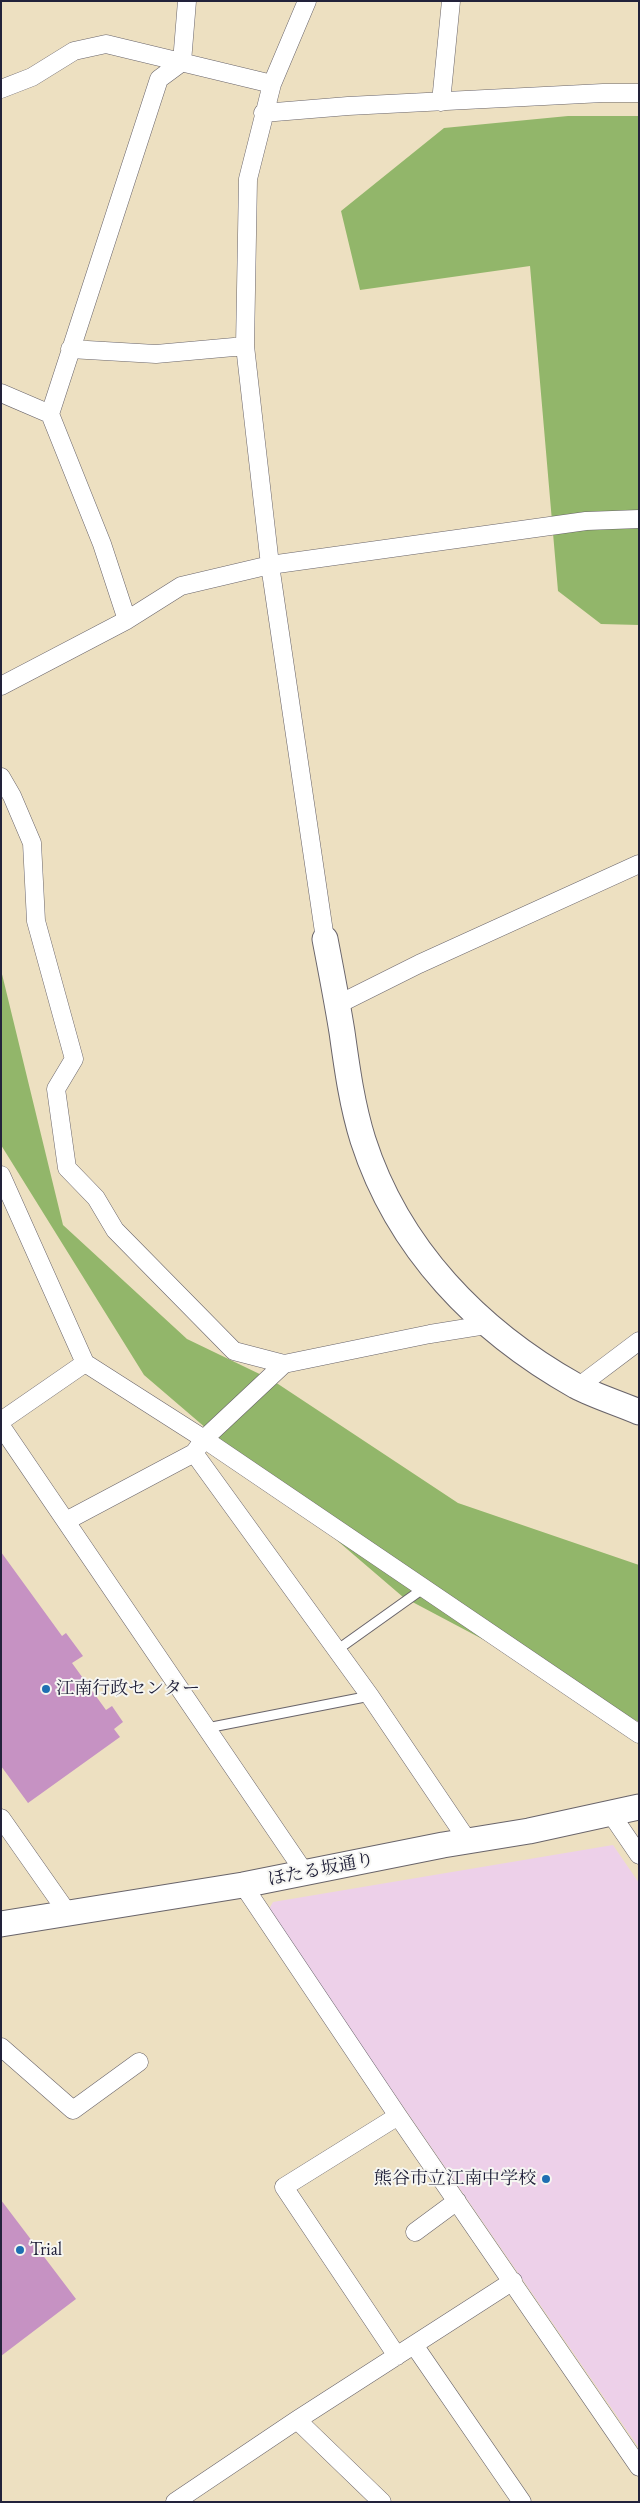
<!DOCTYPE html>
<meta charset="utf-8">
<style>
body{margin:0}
#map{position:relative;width:640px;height:2503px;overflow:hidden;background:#ede0c1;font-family:"EB Garamond",serif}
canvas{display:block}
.frame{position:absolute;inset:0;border:2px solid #22223b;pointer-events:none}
</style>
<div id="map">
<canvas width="640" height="2503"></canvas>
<div class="frame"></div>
</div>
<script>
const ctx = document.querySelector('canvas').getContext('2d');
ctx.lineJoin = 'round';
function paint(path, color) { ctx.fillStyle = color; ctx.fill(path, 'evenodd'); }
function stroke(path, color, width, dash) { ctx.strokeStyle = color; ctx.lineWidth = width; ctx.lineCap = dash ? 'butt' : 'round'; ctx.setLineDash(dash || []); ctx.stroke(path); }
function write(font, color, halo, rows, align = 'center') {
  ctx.font = font + ' "EB Garamond","Noto Serif JP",serif'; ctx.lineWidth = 4; ctx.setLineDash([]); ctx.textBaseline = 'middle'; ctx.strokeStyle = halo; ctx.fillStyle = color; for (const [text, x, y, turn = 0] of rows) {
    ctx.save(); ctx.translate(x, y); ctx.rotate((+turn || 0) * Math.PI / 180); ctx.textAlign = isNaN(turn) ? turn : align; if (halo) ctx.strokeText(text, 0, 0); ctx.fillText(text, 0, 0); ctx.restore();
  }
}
const built = new Path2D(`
 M613 1845 639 1883V2448L268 1911 273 1902Z`);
const forest = new Path2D(`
 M568 116H639V625L601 624 558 591 530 266 360 290 341 211 444 128Z
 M1 970 63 1225 187 1339 272 1380 458 1503 639 1565V1722L403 1597 144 1375 1 1145Z`);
const building = new Path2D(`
 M1 1552 62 1636 66 1633 83 1656 72 1663 106 1710 112 1706 123 1722 114 1729 120 1737 28 1803 1 1766Z
 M1 2200 76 2299 1 2356Z`);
const lane = new Path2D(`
 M337 1650 424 1588
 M207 1728 370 1696`);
const street = new Path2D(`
 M307 1 272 84 248 179 245 346 270 565 325 939
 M1 89 32 77 74 51 106 44 272 84
 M441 102 451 1
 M263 113 348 106 603 93H639
 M70 349 156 354 245 346
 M1 393 50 414 102 544 127 620
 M50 414 159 79 182 62 187 1
 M1 686 127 620 181 586 270 565 586 521 639 519
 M1 777 12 796 32 843 36 921 74 1059 56 1089 67 1168 96 1198 115 1230 234 1351 284 1364 430 1334 486 1325
 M337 1005 419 964 639 864
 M1 1175 85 1363 1 1421
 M85 1363 204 1439 639 1734
 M578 1387 639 1341
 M1 1426 305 1873
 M194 1453 370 1696 468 1841
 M66 1521 194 1453 204 1439 284 1364
 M611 1814 639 1855
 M1 1818 67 1912
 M243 1885 398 2116 639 2467
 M1 2047 73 2110 139 2062
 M415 2232 457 2201
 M414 2345 522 2502
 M397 2356 284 2187 398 2116
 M297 2420 382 2502
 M175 2502 297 2420 513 2281`);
const secondary = new Path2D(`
 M325 939C331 970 337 1001 342 1032 347 1068 352 1105 363 1140 398 1249 478 1331 576 1386 595 1396 618 1403 639 1412
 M1 1924 243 1885 443 1845 529 1831 639 1807`);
const markers = [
 [46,1689,5,"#1f6fb2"],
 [546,2179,5,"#1f6fb2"],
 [20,2250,5,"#1f6fb2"]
];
const poiNames = [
 ["江南行政センター",56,1689],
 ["熊谷市立江南中学校",536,2179,"right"],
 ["Trial",30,2250]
];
const streetNames = [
 ["ほたる坂通り",321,1870,-11]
];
paint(built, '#edd0e9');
paint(forest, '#92b66a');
paint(building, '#c692c3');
stroke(lane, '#69646a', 11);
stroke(street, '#69646a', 19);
stroke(secondary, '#69646a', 27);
stroke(lane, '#fff', 9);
stroke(street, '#fff', 18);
stroke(secondary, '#fff', 25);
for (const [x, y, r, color] of markers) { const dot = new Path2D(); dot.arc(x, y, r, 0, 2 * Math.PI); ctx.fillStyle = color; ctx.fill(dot); stroke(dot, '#f6f6f2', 2); }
write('18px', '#22223b', '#f6f6f2', poiNames, 'left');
write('18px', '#22223b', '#f6f6f2', streetNames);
</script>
